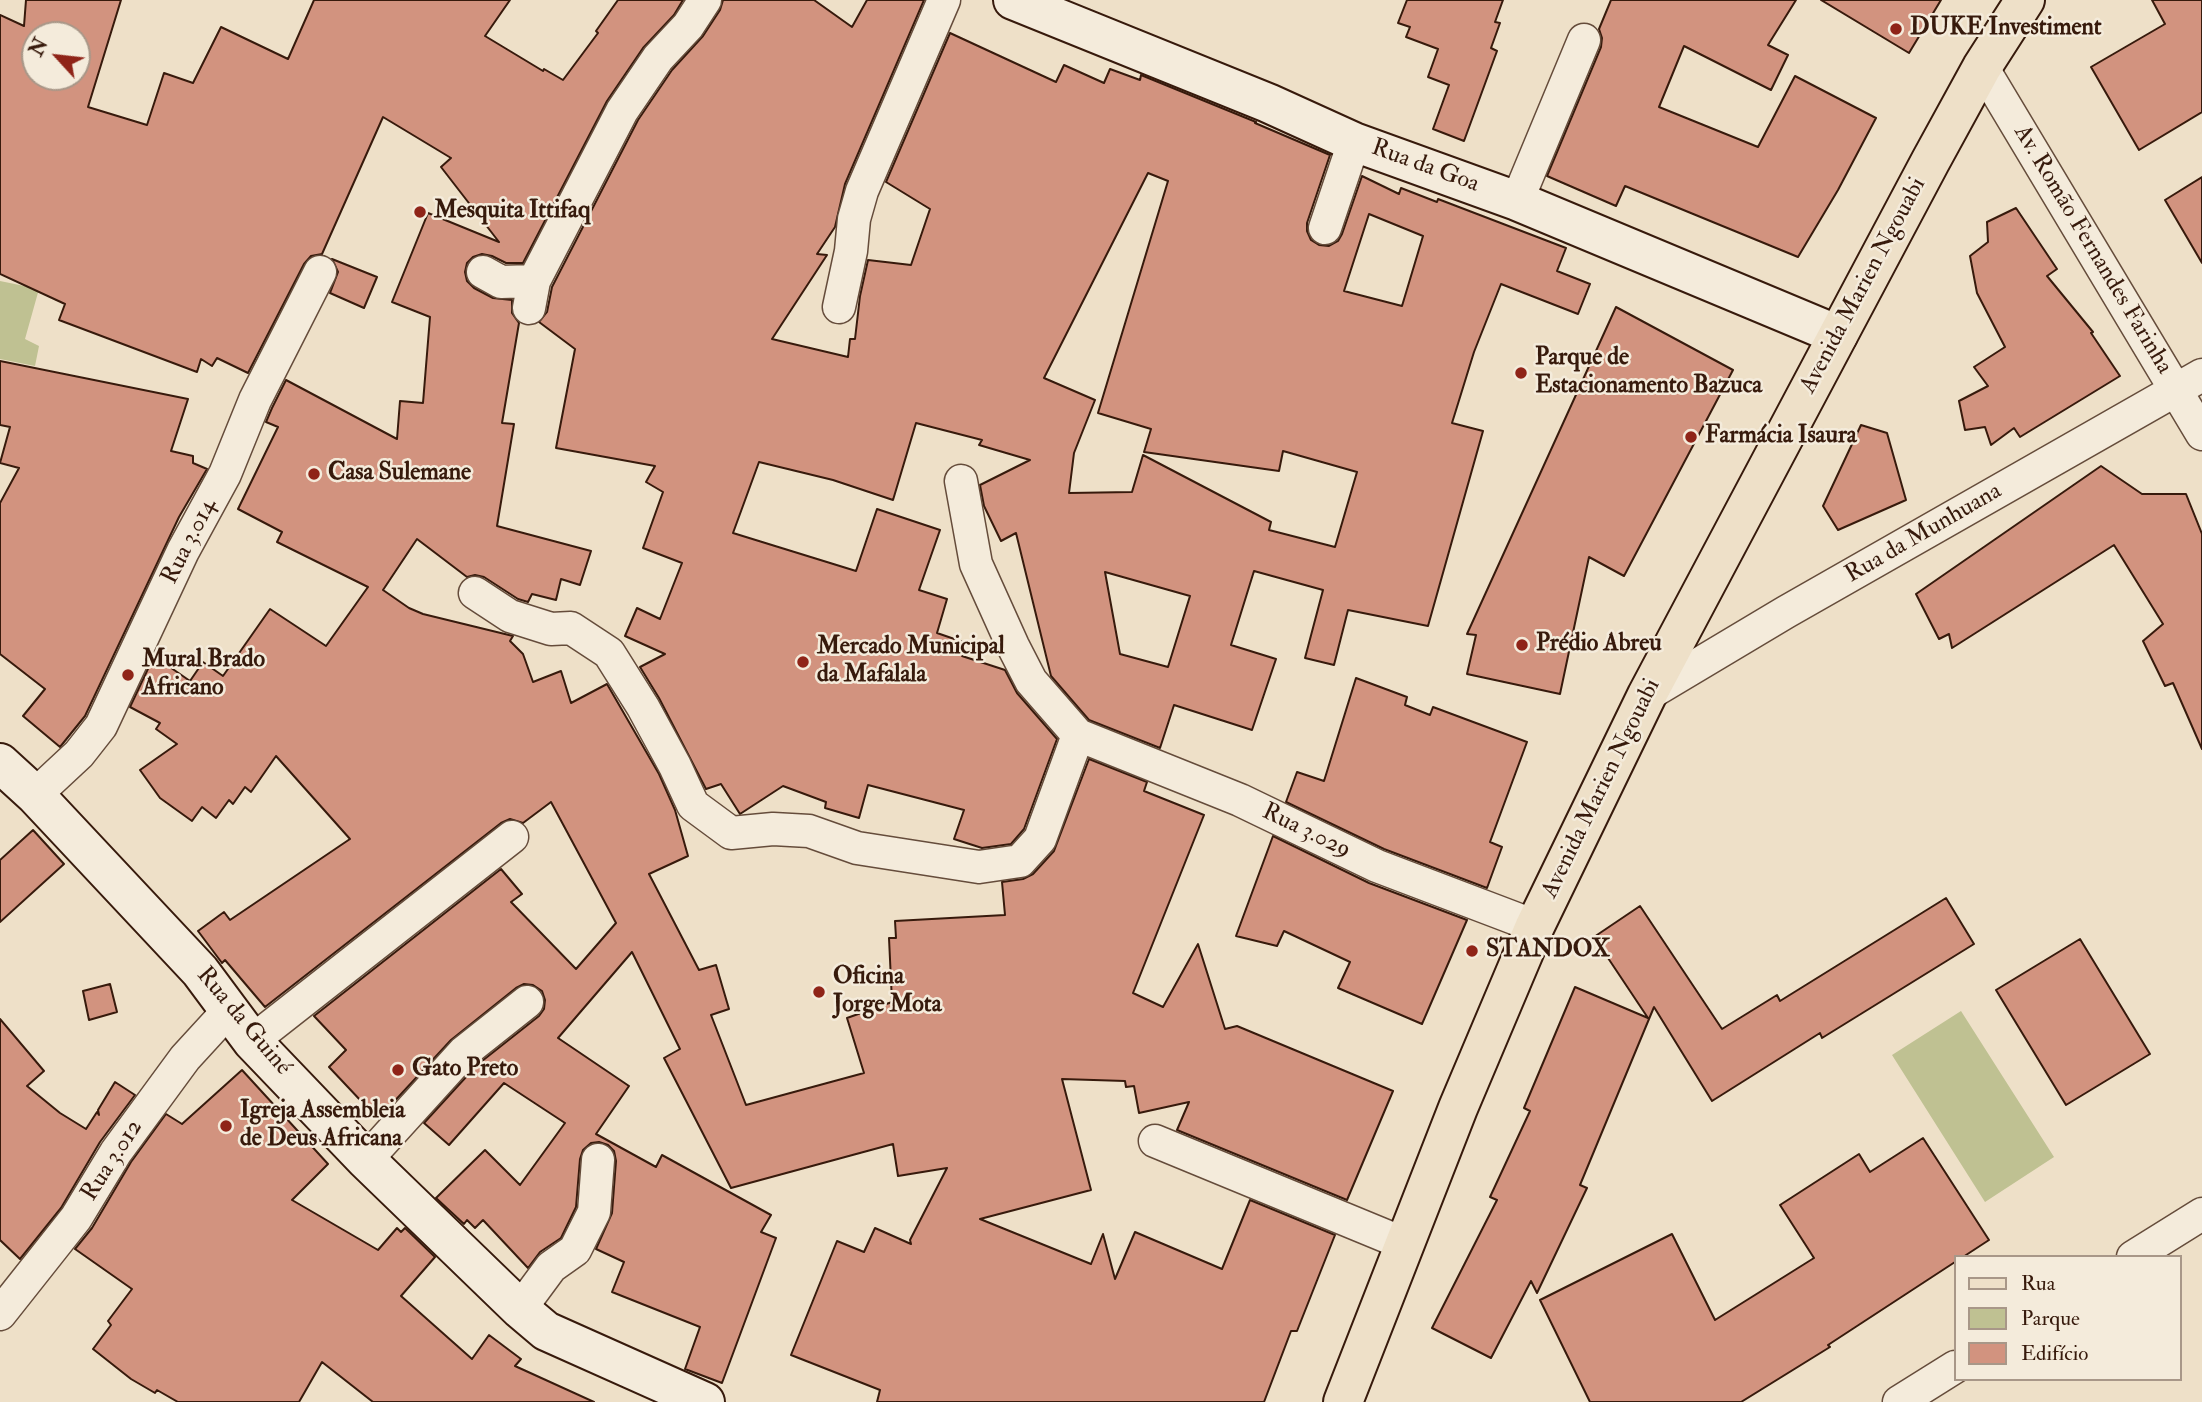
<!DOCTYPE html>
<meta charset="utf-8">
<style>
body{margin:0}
#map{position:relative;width:2202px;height:1402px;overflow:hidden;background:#eee0c8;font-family:"IM FELL Double Pica",serif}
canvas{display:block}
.legend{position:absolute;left:1954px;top:1255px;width:228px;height:126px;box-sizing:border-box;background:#f4ebdb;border:2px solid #a89788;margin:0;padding:9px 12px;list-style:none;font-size:21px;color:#371a0c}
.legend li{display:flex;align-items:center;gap:14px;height:35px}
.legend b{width:35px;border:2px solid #a89788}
.north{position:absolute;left:21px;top:21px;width:70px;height:70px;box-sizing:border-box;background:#f4ebdb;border:2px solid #a89788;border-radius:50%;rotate:297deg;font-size:19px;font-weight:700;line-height:28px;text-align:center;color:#371a0c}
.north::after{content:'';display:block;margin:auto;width:24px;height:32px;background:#8f2418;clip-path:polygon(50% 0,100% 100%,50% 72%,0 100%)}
</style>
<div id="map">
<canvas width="2202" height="1402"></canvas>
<ul class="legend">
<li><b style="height:9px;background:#eee0c8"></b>Rua</li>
<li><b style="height:19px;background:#bfc192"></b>Parque</li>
<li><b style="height:19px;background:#d2937f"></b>Edifício</li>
</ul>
<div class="north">N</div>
</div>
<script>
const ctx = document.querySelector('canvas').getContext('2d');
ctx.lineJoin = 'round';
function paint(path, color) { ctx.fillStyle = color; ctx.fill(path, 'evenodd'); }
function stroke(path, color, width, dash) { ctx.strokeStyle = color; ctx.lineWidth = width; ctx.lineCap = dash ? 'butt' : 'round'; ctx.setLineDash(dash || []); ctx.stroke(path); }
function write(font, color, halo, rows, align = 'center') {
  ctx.font = font + ' "IM FELL Double Pica",serif'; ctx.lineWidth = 5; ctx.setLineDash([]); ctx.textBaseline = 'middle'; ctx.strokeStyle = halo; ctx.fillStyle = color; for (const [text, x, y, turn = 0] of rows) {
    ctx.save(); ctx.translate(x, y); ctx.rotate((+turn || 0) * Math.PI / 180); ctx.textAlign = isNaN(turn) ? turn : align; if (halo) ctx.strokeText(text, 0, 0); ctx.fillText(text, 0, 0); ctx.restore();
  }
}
const green = new Path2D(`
 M0 281 39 289 25 339 39 346 35 366 0 359Z
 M1961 1011 2054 1157 1985 1202 1892 1055Z`);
const building = new Path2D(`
 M26 0H121L88 107 147 125 164 73 193 83 221 27 288 59 314 0H510L485 36 543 71 544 69 563 80 598 33 596 31 618 0H683L674 15 643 48 607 101 523 263H506L492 256 482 254 473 257 467 263 465 272 467 281 474 288 493 298 512 300V313L519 323 502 423 514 424 497 526 591 551 580 585 561 579 556 600 532 594 528 602 518 599 484 577 475 575 467 577 417 539 383 590 409 608 423 614 513 636 510 641 523 654 533 682 561 671 571 703 607 684 659 774 675 810 688 856 649 874 699 970 716 965 729 1009 711 1015 746 1105 864 1073 847 1018 892 1002 889 938H896L895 921 1005 915 1002 882 1023 879 1033 874 1054 851 1089 759 1147 782 1144 791 1204 815 1133 993 1163 1007 1198 944 1225 1029 1237 1026 1393 1091 1347 1200 1177 1130 1189 1102 1139 1113 1134 1086 1126 1087 1125 1081 1062 1079 1091 1190 980 1219 1091 1264 1103 1234 1115 1279 1135 1232 1222 1269 1250 1200 1335 1235 1297 1331H1291L1264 1402H877L880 1390 791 1355 837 1241 864 1252 875 1228 911 1244 910 1240 947 1168 898 1176 893 1144 731 1188 664 1058 680 1049 632 952 558 1038 629 1086 596 1134 656 1167 662 1155 771 1215 761 1232 776 1238 722 1383 685 1369 700 1327 612 1292 624 1262 596 1249 612 1213 616 1161 614 1151 608 1145 599 1142 591 1143 583 1150 580 1159 576 1207 561 1238 540 1252 528 1268 483 1220 475 1228 467 1220 464 1224 436 1198 485 1150 520 1185 565 1123 504 1083 449 1145 424 1123 477 1065 539 1016 544 1009 545 1000 542 991 533 985 524 984 516 988 451 1040 378 1119 329 1067 346 1050 314 1016 501 869 522 894 511 902 576 969 616 923 551 802 523 823 510 819 501 823 265 1007 225 960 222 963 198 931 224 912 230 920 350 839 276 756 251 792 245 787 233 804 229 800 216 818 202 807 192 821 160 798 140 770 177 744 156 729 160 723 130 707 154 656 190 681 203 662 223 676 270 609 326 646 368 587 277 542 282 532 238 509 278 427 266 422 272 408 286 380 397 439 400 401 423 403 430 317 392 302 428 213 499 242 441 167 451 158 383 117 322 254 311 256 304 264 248 373 217 358 212 366 201 359 197 372 59 320 65 304 0 274V15L24 26ZM35 35H77V77H35Z
 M723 0H814L852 27 867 0H924L845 184 835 227 817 254 827 255 772 339 848 357 850 339H855L860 296 868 260 911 265 930 209 886 182 950 33 1056 82 1064 65 1104 83 1110 69 1140 80 1141 75 1256 122 1255 123 1330 155 1307 223V231L1311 240 1319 245 1329 246 1338 241 1342 234 1362 176 1399 194 1401 188 1437 202 1438 199 1566 248 1557 271 1590 284 1578 314 1501 284 1474 352 1452 423 1483 431 1428 626 1348 610 1334 665 1305 658 1323 590 1254 571 1231 645 1276 659 1252 730 1174 705 1160 748 1089 720 1051 676 1016 533 1001 541 984 506 980 485 1030 460 979 445 982 440 916 423 893 500 833 480 759 462 733 533 856 571 877 509 940 530 919 590 947 599 937 633 966 643 962 656 1005 670 1017 693 1057 739 1024 829 1011 844 982 848 954 839 964 810 868 785 859 818 825 808 826 802 783 786 740 814 721 784 706 789 659 698 640 667 665 654 625 636 637 608 660 619 682 563 643 548 663 492 646 482 655 466 556 448 575 349 539 322 547 312 552 287 638 120 672 70 703 36 720 10ZM1148 173 1168 181 1098 413 1151 429 1144 452 1279 471 1283 451 1357 472 1335 547 1269 530 1271 522 1143 455 1132 492 1069 493 1074 453 1095 400 1044 378ZM1369 214 1423 236 1402 306 1344 291ZM1105 572 1190 596 1168 667 1120 654Z
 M1407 0H1503L1495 22 1500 23 1491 48 1497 51 1464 141 1433 129 1449 85 1428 77 1438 49 1406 37 1410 27 1398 23Z
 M1611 0H1796L1768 45 1788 55 1771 90 1684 46 1659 107 1758 147 1795 76 1876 118 1838 190 1798 257 1625 186 1616 206 1547 176 1601 47 1602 38 1599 29Z
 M1821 0H1941L1909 53Z
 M2152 0H2202V112L2139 150 2091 67 2165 24Z
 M2202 177V263L2165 200Z
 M2016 208 2057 269 2047 276 2093 332 2091 333 2120 376 2020 437 2014 428 1991 445 1985 427 1965 430 1959 401 1988 386 1974 367 2005 347 1977 293 1970 256 1988 242 1987 222Z
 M332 259 377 277 364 308 330 293 338 272Z
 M1616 307 1733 370 1624 576 1589 557 1560 694 1467 674 1476 635 1467 634Z
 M0 361 188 399 171 451 193 456V463L207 469 179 517 85 716 60 747 23 716 45 689 0 654V503L19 468 0 463 10 427 0 425Z
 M1861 425 1887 433 1906 500 1838 530 1823 506Z
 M2101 466 2142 494H2186L2202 534V749L2173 683 2165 686 2143 641 2163 624 2114 545 1952 648 1949 634 1939 639 1916 594Z
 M1356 678 1407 697 1405 705 1430 715 1433 707 1527 742 1490 842 1502 847 1487 888 1384 849 1286 802 1297 772 1324 781Z
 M33 830 64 864 0 922V860Z
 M1273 836 1369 883 1467 920 1422 1024 1338 988 1350 962 1284 931 1277 946 1236 936Z
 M1946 898 1974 944 1822 1038 1820 1033 1712 1101 1654 1007 1580 1185 1587 1188 1537 1293 1531 1281 1491 1358 1432 1328 1497 1200 1490 1197 1530 1111 1524 1108 1575 987 1648 1018 1594 937 1640 906 1722 1029 1777 995 1780 1001Z
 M2080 939 2150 1054 2066 1105 1996 990Z
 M110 984 117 1012 89 1020 83 991Z
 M0 1019 44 1071 27 1086 60 1113 86 1129 97 1112 99 1115 98 1110 115 1082 135 1095 100 1142 61 1208 20 1259 0 1240Z
 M242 1070 328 1164 292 1200 378 1250 397 1228 401 1232 405 1228 435 1257 401 1296 472 1359 489 1335 521 1359 515 1366 594 1402H373L322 1362 299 1402H178L157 1390 155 1393 131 1379 93 1349 111 1325 108 1321 132 1289 75 1249 92 1228 131 1162 166 1114 182 1124Z
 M1923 1138 1989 1240 1963 1257H1955V1262L1828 1345 1830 1347 1741 1402H1590L1540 1300 1672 1234 1715 1320 1814 1258 1780 1205 1859 1154 1870 1172Z`);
const street = new Path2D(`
 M1982 67 2202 434
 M1517 201 1584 40
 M1325 228 1354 142
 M483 272 501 282 534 281
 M839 307 851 251 854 219 862 191 944 0
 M529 308 534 281 622 111 658 58 688 26 705 0
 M961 481 976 564 1013 646 1031 681 1078 735 1240 800 1377 866 1535 926
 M475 593 510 616 551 629 571 628 609 653 643 707 675 766 693 805 731 833 773 829 809 831 857 848 979 867 1020 861 1040 839 1078 735
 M1647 695 1786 612 2202 375
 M35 795 79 754 101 726 183 551 225 474 255 400 320 272
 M252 1041 512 837
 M1155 1141 1405 1244
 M366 1160 464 1052 527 1002
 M2133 1257 2202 1214
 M520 1309 551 1267 575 1250 594 1212 598 1160
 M0 1314 76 1218 116 1152 185 1058 229 1010
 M1899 1402 1955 1367`);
const secondary = new Path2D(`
 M1013 0 1268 103 1354 142 1517 201 1838 335
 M0 763 35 795 200 971 252 1041 366 1160 520 1309 546 1331 705 1402`);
const primary = new Path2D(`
 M1343 1402 1458 1108 1535 926 1647 695 1930 162 1982 67 2025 0`);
const markers = [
 [1896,29,7,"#8f2418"],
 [420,212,7,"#8f2418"],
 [1521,373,7,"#8f2418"],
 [1691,437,7,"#8f2418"],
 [314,474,7,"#8f2418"],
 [1522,645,7,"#8f2418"],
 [803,662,7,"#8f2418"],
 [128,675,7,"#8f2418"],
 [1472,951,7,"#8f2418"],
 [819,992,7,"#8f2418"],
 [398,1070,7,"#8f2418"],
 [226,1126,7,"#8f2418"]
];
const poiNames = [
 ["DUKE Investiment",1910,29],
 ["Mesquita Ittifaq",434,212],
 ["Parque de",1535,359],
 ["Estacionamento Bazuca",1535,387],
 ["Farmácia Isaura",1705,437],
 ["Casa Sulemane",328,474],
 ["Prédio Abreu",1536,645],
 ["Mercado Municipal",817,648],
 ["da Mafalala",817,676],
 ["Mural Brado",142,661],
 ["Africano",142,689],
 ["STANDOX",1486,951],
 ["Oficina",833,978],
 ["Jorge Mota",833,1006],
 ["Gato Preto",412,1070],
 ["Igreja Assembleia",240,1112],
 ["de Deus Africana",240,1140]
];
const streetNames = [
 ["Rua da Goa",1425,167,20],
 ["Av. Romão Fernandes Farinha",2092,250,59],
 ["Avenida Marien Ngouabi",1864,286,-62],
 ["Rua da Munhuana",1924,534,-30],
 ["Rua 3.014",190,542,-63],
 ["Avenida Marien Ngouabi",1602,789,-64],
 ["Rua 3.029",1306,832,26],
 ["Rua da Guiné",243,1022,50],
 ["Rua 3.012",113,1161,-57]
];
paint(green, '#bfc192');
paint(building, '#d2937f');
stroke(building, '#371a0c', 2);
stroke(street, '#654c3b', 35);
stroke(secondary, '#371a0c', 42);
stroke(primary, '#371a0c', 42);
stroke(street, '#f4ebdb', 32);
stroke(secondary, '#f4ebdb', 38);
stroke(primary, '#eee0c8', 38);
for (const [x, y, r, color] of markers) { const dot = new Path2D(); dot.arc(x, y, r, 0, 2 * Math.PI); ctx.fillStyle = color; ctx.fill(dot); stroke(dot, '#f4ebdb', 2.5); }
write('bold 24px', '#371a0c', '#f4ebdb', poiNames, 'left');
write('24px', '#371a0c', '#f4ebdb', streetNames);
</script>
